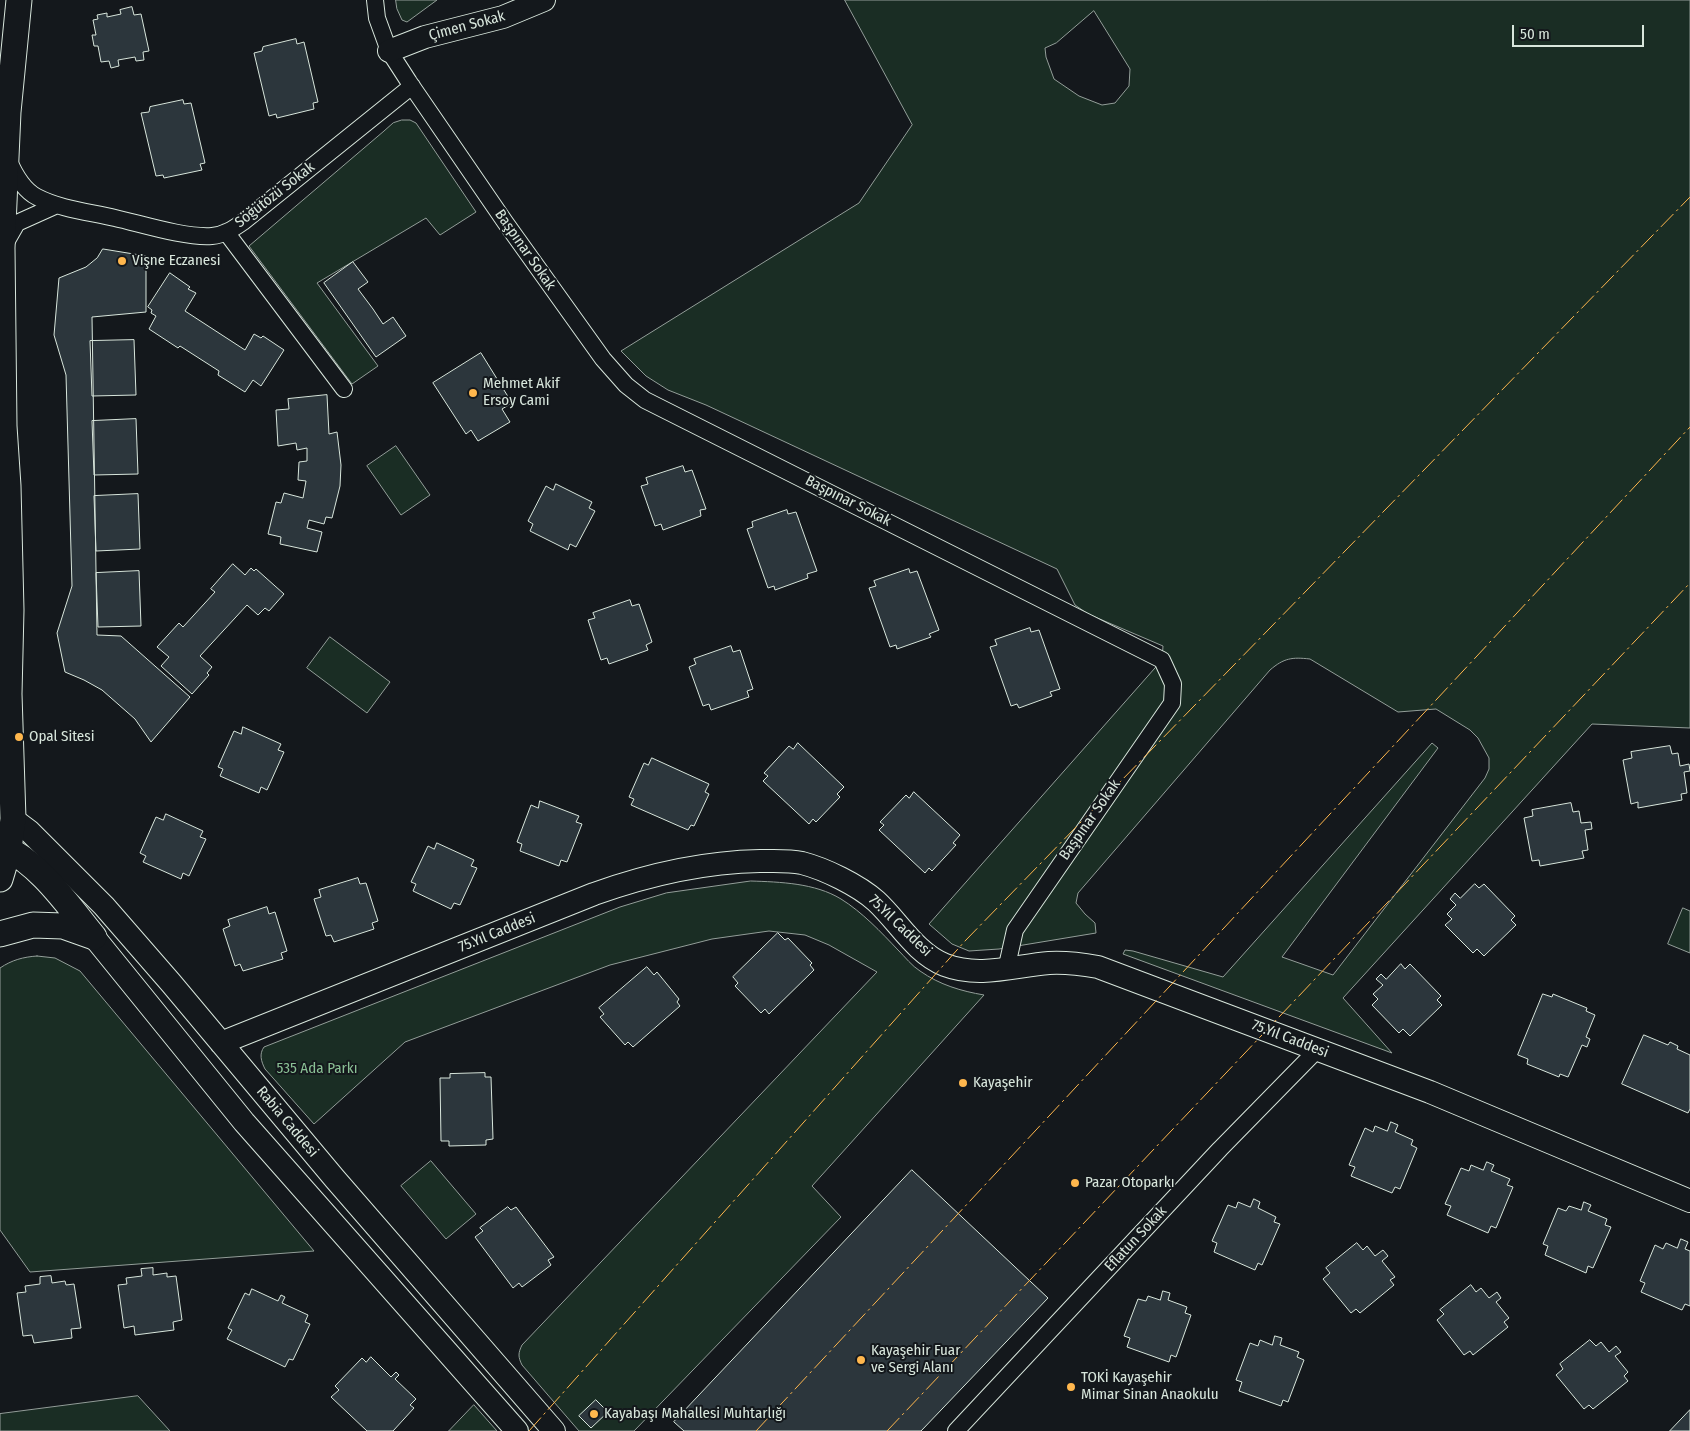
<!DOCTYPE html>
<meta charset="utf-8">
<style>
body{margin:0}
#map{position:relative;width:1690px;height:1431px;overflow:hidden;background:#14181c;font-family:"Fira Sans Condensed",sans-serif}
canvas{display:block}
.scale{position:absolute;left:1512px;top:25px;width:132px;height:22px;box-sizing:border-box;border:2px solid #d8e6dc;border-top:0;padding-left:6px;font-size:15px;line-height:18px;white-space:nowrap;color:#d8e6dc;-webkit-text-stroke:4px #14181c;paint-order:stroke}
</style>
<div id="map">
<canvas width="1690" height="1431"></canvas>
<div class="scale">50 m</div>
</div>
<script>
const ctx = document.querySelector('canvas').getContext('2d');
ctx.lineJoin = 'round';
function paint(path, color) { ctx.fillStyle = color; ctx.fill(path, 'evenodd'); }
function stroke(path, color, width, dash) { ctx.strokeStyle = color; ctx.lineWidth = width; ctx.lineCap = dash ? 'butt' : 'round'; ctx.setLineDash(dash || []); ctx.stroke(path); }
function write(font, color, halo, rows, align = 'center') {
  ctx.font = font + ' "Fira Sans Condensed",sans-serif'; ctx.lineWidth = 4; ctx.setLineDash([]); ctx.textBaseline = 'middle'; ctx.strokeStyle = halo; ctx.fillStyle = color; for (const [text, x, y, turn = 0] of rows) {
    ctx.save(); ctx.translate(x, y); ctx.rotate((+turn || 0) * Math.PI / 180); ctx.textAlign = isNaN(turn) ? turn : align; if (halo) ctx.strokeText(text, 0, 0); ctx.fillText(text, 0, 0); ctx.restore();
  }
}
const green = new Path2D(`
 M396 0H437L407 22 402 20 397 9Z
 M845 0H1690V728L1592 724 1343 998 1392 1053 1123 954 1125 950 1133 951 1223 977 1432 743 1438 748 1282 957 1333 975 1485 778 1489 769V758L1478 738 1470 730 1436 709 1398 712 1310 659C1292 657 1284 658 1270 670L1078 893 1076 903 1085 914 1095 923 1096 933 999 949 969 951 952 944 929 924 1162 660 1163 646 1088 614 1075 605 1057 569 706 405 668 390 646 376 621 351 859 203 912 125ZM1094 11 1130 69 1129 86 1115 103 1102 105 1079 96 1054 79 1046 57 1045 48 1056 43Z
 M402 120H410L416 123 476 212 440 235 426 218 317 283 378 366 352 384 249 246 384 131 393 123Z
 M396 446 430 495 401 515 367 466Z
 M330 637 390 682 367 713 307 668Z
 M751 881C780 882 815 883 841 899 862 912 881 932 898 950 905 957 912 966 920 971 940 985 961 991 984 995L812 1186 841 1217 634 1431H579L522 1365C518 1357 518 1353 522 1345L877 972 829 945 805 935 769 931 712 939 610 965 405 1042 314 1124 265 1069C261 1061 259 1054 264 1047L620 907 666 893Z
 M1683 908 1690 911V953L1668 944Z
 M37 956 55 958 80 971 314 1251 30 1272 0 1230V968C12 960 23 957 37 956Z
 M431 1161 476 1214 446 1239 401 1186Z
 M138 1396 170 1431H0V1414Z
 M474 1405 497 1431H449Z`);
const building = new Path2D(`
 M132 7 134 15 141 14 149 51 143 52 144 60 136 61 135 57 118 60 119 66 111 68 109 61 101 62 98 46H94L92 35H96L93 20 98 19 97 15 107 13V17L121 14 120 10Z
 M296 39 297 44 304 42 318 102 313 103 314 109 277 118 276 114 269 116 254 53 262 51 263 47Z
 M183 100 184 104 191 103 205 163 200 164 202 170 164 178 163 175 156 176 141 113 149 112 150 107Z
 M103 249 146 256V312L92 317 97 635 121 636 190 697 151 742 135 719 102 690 84 680 65 672 57 633 72 586 66 375 54 335 59 278 86 267 97 258Z
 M353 262 368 282 358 289 373 309 383 324 393 317 406 336 376 357 324 283Z
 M170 273 190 287 188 289 196 293 185 311 245 350 254 334 261 338 263 336 284 350 261 386 253 380 245 392 218 375 219 371 180 346 178 348 149 329 156 316 151 313 152 310 148 307Z
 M134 340 136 395 92 396 90 341Z
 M481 353 512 403 502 409 510 422 478 441 471 430 466 434 433 383Z
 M327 395 329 434 337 432 341 465 340 486 332 518 326 517 324 524 309 520 307 528 322 532 317 552 280 544 281 537 268 534 276 502 281 503 284 493 303 498 306 481 298 480 299 462 307 461V448L297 450 296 443 278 446 276 410 289 409 288 399Z
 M136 419 138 474 94 475 92 421Z
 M683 466 685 472 692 470 706 509 700 510 701 516 663 530 661 524 655 526 641 486 648 484 646 478Z
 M556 484 592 502 589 508 595 511 576 547 570 544 568 550 530 531 533 524 528 521 546 486 553 490Z
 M138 494 140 549 96 551 94 496Z
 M787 510 788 514 796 512 817 571 807 574 808 578 775 590 774 586 768 588 747 529 753 527 752 522Z
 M233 564 245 575 251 568 254 571 256 569 284 594 269 611 265 608 258 615 247 605 200 656 212 667 207 673 209 675 192 694 161 666 169 657 157 647 179 623 183 627 215 592 211 589Z
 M909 569 910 573 917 571 939 630 929 634 931 637 897 649 896 645 890 647 869 588 876 586 874 581Z
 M139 571 141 626 98 627 96 573Z
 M630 600 632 606 639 604 652 642 646 645 648 650 609 664 607 658 601 660 588 620 595 618 593 613Z
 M1030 628 1031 632 1039 630 1060 689 1050 692 1052 696 1019 708 1017 704 1011 706 990 647 997 645 995 640Z
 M731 646 733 652 740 650 753 689 747 691 749 697 711 710 709 704 703 706 689 667 696 664 694 659Z
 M243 727 281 744 278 750 284 752 267 790 261 787 259 793 220 776 223 769 218 767 234 731 241 734Z
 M798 743 844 787 837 794 840 797 816 822 813 819 809 824 763 781 768 776 764 773 789 746 793 749Z
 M1670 746 1672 754 1678 753 1680 766 1689 764 1690 771 1684 772 1687 793 1681 794 1682 800 1638 808V802L1631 804 1623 760 1632 758 1631 752Z
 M652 758 709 784 705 792 709 794 694 826 691 825 688 830 631 805 634 799 629 797 644 763 648 765Z
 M914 792 960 835 953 843 956 845 932 871 929 868 925 873 879 830 884 825 880 822 906 795 909 798Z
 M540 801 579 816 576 822 582 824 567 862 561 860 559 866 520 851 522 844 517 842 531 805 538 808Z
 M1571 803 1573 812 1579 811 1581 823 1591 822 1592 829 1585 830 1588 850 1582 851 1584 858 1540 866 1539 860 1532 861 1524 818 1533 816 1532 810Z
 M166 814 203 831 200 837 206 839 189 876 183 873 181 879 143 862 146 856 140 853 156 817 163 820Z
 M437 843 474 860 471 866 477 868 460 905 454 903 451 909 413 891 416 884 411 882 428 846 434 849Z
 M358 878 360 884 366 883 378 921 372 923 374 929 334 942 331 935 326 936 314 899 321 897 319 890Z
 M1475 884 1479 888 1484 884 1515 916 1511 920 1516 925 1484 956 1477 949 1473 953 1445 925 1452 919 1447 914 1456 905 1450 899 1455 893 1460 898Z
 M267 907 269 914 275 912 287 951 281 953 283 959 243 971 240 964 235 966 223 929 230 926 228 920Z
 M778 933 785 940 788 938 812 963 810 965 814 970 769 1014 765 1009 761 1013 735 986 738 983 733 977Z
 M1401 964 1405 969 1410 964 1441 996 1437 1000 1442 1005 1410 1036 1403 1029 1399 1033 1372 1005 1378 999 1373 994 1383 985 1376 979 1381 974 1386 979Z
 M647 967 654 975 657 972 679 999 677 1002 680 1006 633 1047 628 1042 625 1045 600 1017 604 1014 599 1008Z
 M1543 994 1552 997 1553 994 1587 1008 1586 1011 1595 1015 1586 1037 1590 1039 1587 1047 1582 1045 1568 1077 1560 1074 1559 1077 1527 1064 1528 1059 1518 1055Z
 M1644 1035 1668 1045 1670 1042 1678 1046 1677 1049 1690 1055V1109L1688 1113 1622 1084Z
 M485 1073V1077H491L493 1139 486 1140V1145L449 1146V1141H441L440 1078H450V1074Z
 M1391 1122 1398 1125 1395 1132 1413 1140 1411 1145 1417 1148 1400 1189 1395 1187 1392 1193 1351 1176 1355 1167 1349 1165 1365 1128 1373 1132 1375 1126 1387 1131Z
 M1487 1162 1494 1165 1491 1171 1510 1179 1507 1185 1513 1187 1496 1228 1491 1226 1488 1233 1447 1215 1451 1206 1445 1204 1461 1168 1469 1171 1471 1165 1483 1170Z
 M912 1170 1048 1298 921 1431H684L674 1422Z
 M1254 1199 1260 1202 1258 1208 1276 1217 1274 1222 1280 1224 1262 1265 1258 1263 1255 1270 1214 1252 1217 1243 1212 1241 1228 1205 1236 1208 1238 1202 1250 1207Z
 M1584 1202 1591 1205 1588 1211 1607 1219 1605 1225 1611 1227 1593 1268 1588 1266 1586 1273 1545 1255 1548 1246 1543 1244 1558 1208 1566 1211 1569 1206 1581 1210Z
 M508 1207 511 1210 516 1207 554 1257 548 1260 551 1265 522 1287 519 1283 513 1288 475 1237 483 1231 480 1228Z
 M1681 1239 1688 1242 1685 1249 1690 1251V1306L1685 1304 1682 1310 1641 1292 1645 1283 1640 1281 1655 1245 1663 1249 1666 1243 1677 1248Z
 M1357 1243 1363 1250 1367 1246 1375 1256 1383 1250 1388 1256 1382 1261 1395 1277 1390 1280 1394 1285 1360 1313 1356 1309 1351 1313 1323 1279 1330 1273 1326 1268Z
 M153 1268V1275L167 1273V1277L176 1276 182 1320 173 1322 174 1330 135 1335 134 1326 124 1328 118 1285 127 1284 126 1278 142 1276 141 1269Z
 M51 1276 52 1283 65 1281 66 1285 74 1284 81 1328 71 1329 72 1338 34 1343 32 1335 23 1336 17 1293 26 1292 25 1286 40 1284V1277Z
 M1471 1285 1476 1292 1481 1288 1489 1298 1497 1292 1501 1298 1496 1302 1509 1318 1504 1322 1508 1327 1473 1355 1470 1351 1464 1355 1437 1320 1444 1314 1440 1310Z
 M252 1289 278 1301 281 1295 285 1297 282 1303 308 1315 305 1322 310 1324 293 1360 289 1359 285 1367 227 1339 232 1330 228 1328 245 1293 249 1295Z
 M1163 1291 1170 1293 1168 1300 1187 1307 1185 1313 1191 1315 1176 1357 1171 1355 1169 1362 1127 1347 1130 1338 1124 1336 1138 1299 1146 1301 1148 1296 1160 1300Z
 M1275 1336 1282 1338 1280 1345 1299 1352 1297 1357 1304 1360 1288 1402 1283 1400 1281 1406 1239 1391 1242 1382 1236 1380 1250 1343 1258 1346 1260 1340 1272 1345Z
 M1590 1340 1596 1346 1601 1342 1609 1352 1616 1346 1621 1352 1615 1356 1628 1372 1624 1376 1628 1381 1593 1409 1589 1405 1584 1409 1556 1375 1563 1369 1560 1364Z
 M371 1357 391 1377 396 1372 399 1375 395 1379 416 1399 410 1405 414 1408 393 1431H367L331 1397 339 1390 335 1386 362 1358 366 1362Z
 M596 1400 608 1412 591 1428 579 1416Z
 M1690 1410V1431H1670Z`);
const street = new Path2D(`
 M375 0 377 18 389 51 409 82 505 222 603 359 626 385 645 400 1162 660 1173 684 1172 703 1015 930 1006 970
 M8 159C14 173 23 190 37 197 60 209 89 212 115 218 142 224 185 238 212 236 224 235 233 229 243 222L412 86
 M226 232 344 389
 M5 244 17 223 57 205
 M956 1431 1220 1149 1318 1049`);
const secondary = new Path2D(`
 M389 51 425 37 503 17 544 0
 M13 819 29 831 104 906 171 983 335 1179 554 1431
 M94 937 244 1122 517 1431
 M221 1043 594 894C647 875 704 862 760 861 774 861 788 860 802 863 825 869 858 885 876 901 898 921 915 953 945 965 979 978 1014 966 1049 963 1066 962 1081 964 1098 967L1430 1092 1690 1201`);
const primary = new Path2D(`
 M0 845C40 863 67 904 94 937
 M0 879 9 849 13 819 9 694 11 610 8 486 4 426 2 248 8 112 19 0
 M0 934 33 925 63 926 94 937`);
const power = new Path2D(`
 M529 1431 965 941 1690 197
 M756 1431 1690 427
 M887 1431 1690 583`);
const markers = [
 [122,261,5,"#ffb74d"],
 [473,393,5,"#ffb74d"],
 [19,737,5,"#ffb74d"],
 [963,1083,5,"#ffb74d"],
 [1075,1183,5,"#ffb74d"],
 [861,1360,5,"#ffb74d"],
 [1071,1387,5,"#ffb74d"],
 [594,1414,5,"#ffb74d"]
];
const streetNames = [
 ["Çimen Sokak",467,26,-15],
 ["Söğütözü Sokak",275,195,-38],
 ["Başpınar Sokak",525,250,55],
 ["Başpınar Sokak",848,501,27],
 ["Başpınar Sokak",1090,820,-55],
 ["75.Yıl Caddesi",900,926,44],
 ["75.Yıl Caddesi",497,933,-22],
 ["75.Yıl Caddesi",1290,1039,21],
 ["Rabia Caddesi",287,1122,50],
 ["Eflatun Sokak",1136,1239,-47]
];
const poiNames = [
 ["Vişne Eczanesi",132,261],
 ["Mehmet Akif",483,384],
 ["Ersoy Cami",483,401],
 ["Opal Sitesi",29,737],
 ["Kayaşehir",973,1083],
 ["Pazar Otoparkı",1085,1183],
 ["Kayaşehir Fuar",871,1351],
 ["ve Sergi Alanı",871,1368],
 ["TOKİ Kayaşehir",1081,1378],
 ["Mimar Sinan Anaokulu",1081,1395],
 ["Kayabaşı Mahallesi Muhtarlığı",604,1414]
];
const parkNames = [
 ["535 Ada Parkı",317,1069]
];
paint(green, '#1a2d24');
stroke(green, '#939e99', 1);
paint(building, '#2c363c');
stroke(building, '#d8e6dc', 1);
stroke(street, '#d8e6dc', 18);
stroke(secondary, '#d8e6dc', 24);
stroke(primary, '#d8e6dc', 27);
stroke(street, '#14181c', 16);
stroke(secondary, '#14181c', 22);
stroke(primary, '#14181c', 25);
stroke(power, '#ffb74d', 1, [18, 4, 2.5, 4]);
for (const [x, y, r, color] of markers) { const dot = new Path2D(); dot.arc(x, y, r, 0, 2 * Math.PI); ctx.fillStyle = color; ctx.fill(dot); stroke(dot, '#14181c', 2); }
write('15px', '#d8e6dc', '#14181c', streetNames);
write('15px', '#d8e6dc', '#14181c', poiNames, 'left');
write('15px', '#8ac095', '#14181c', parkNames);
</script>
